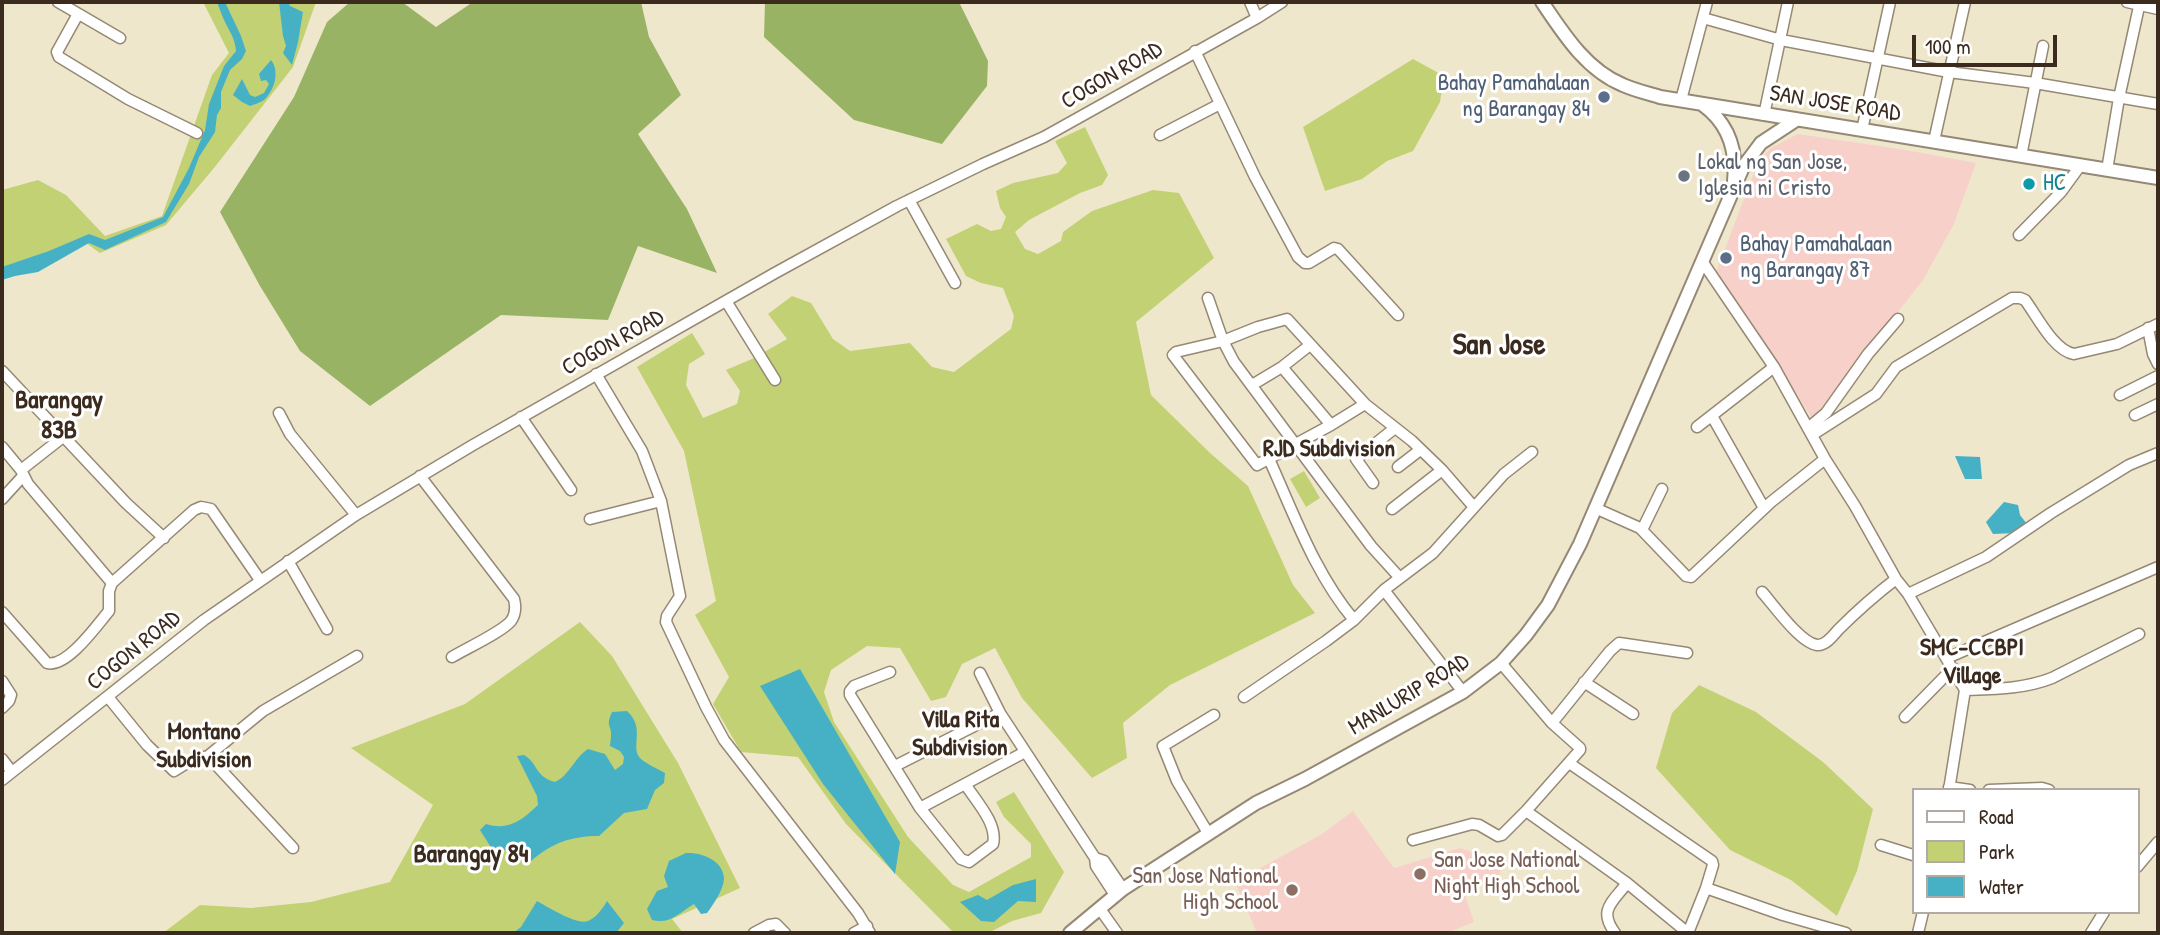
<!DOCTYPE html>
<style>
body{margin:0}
#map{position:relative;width:2160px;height:935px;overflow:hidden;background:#efe7cc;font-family:"Patrick Hand",sans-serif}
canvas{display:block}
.frame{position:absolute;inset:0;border:4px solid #3b2a1e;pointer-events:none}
.legend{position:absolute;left:1912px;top:788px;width:228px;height:126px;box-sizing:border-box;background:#fff;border:2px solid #b1aaa5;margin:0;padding:9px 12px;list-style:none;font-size:21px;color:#3b2a1e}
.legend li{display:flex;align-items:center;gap:14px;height:35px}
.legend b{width:35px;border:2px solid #b1aaa5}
.scale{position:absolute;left:1912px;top:35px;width:145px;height:32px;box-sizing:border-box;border:4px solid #3b2a1e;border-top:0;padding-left:9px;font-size:21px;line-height:24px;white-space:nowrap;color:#3b2a1e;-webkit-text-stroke:5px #fff;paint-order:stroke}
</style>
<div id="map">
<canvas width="2160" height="935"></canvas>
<div class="frame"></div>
<ul class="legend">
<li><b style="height:9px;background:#fff"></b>Road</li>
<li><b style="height:19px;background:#c2d173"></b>Park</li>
<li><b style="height:19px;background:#46b1c5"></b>Water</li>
</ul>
<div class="scale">100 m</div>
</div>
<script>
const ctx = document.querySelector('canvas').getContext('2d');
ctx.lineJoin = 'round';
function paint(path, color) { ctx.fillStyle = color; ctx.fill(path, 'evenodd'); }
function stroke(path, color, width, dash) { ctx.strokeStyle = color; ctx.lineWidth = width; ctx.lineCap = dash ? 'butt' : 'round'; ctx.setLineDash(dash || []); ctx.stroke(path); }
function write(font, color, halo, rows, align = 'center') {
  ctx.font = font + ' "Patrick Hand",sans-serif'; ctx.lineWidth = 6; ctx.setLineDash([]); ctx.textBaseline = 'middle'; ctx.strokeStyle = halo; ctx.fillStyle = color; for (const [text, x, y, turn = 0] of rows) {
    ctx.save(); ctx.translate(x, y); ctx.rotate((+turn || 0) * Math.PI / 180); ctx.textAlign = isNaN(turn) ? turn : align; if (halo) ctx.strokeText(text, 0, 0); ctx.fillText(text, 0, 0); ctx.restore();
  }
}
const built = new Path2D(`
 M1798 134 1906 150 1976 163 1954 224 1923 280 1813 420 1716 272 1759 160 1771 148Z
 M1353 811 1394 868 1460 848 1502 863 1499 880 1463 890 1474 922 1447 933H1257L1235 882 1322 834Z`);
const green = new Path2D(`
 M203 2H316L293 67 214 168 166 225 100 253 86 243 2 273V190L38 180 66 195 105 236 162 216 212 75 229 53Z
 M1413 59 1444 76 1440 102 1413 151 1387 161 1362 179 1325 191 1303 127Z
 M1085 127 1108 175 1102 185 1080 193 1029 220 1015 232 1025 249 1038 254 1061 241 1063 232 1092 211 1153 190 1179 193 1214 258 1136 322 1151 395 1210 453 1248 486 1293 585 1315 613 1170 685 1123 723 1127 758 1092 778 1022 698 995 648 962 664 946 697 931 701 900 648 867 646 831 670 824 692 834 722 908 837 953 885 969 892 1031 857V844L1004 817 996 802 1014 792 1064 872 1041 913 1012 921 988 933H954L846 824 798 757 741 752 713 704 729 677 695 615 716 601 684 451 637 367 692 333 705 354 689 364 686 385 703 418 737 404 740 391 726 370 752 359 787 339 768 314 792 296 811 303 833 339 850 351 910 343 932 367 954 372 1011 329 1014 316 1003 288 981 283 966 276 946 239 977 224 991 231 1001 229 1006 217 1000 208 996 191 1013 183 1058 173 1067 163 1055 141Z
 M1304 471 1320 498 1306 507 1290 479Z
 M580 622 612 656 678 763 740 888 672 919 683 933H163L200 905 251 908 311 902 390 882 433 805 351 748 465 704Z
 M1699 685 1756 712 1823 762 1873 809 1857 871 1837 916 1791 880 1730 850 1656 768 1672 713Z`);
const forest = new Path2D(`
 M350 2H402L436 27 473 2H641L649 37 681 95 638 134 687 209 717 273 638 246 608 320 501 315 370 406 300 351 260 286 220 212 294 97 327 22Z
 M765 2H959L988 61 987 86 942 144 854 120 764 37Z`);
const water = new Path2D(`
 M217 2H225L241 36 246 51 242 59 230 70 221 92V108L217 115 215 132 199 157 189 184 166 222 105 250 89 243 38 272 15 276 2 280V267L49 251 89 234 105 240 163 217 189 168 205 130 209 104 224 66 236 51C235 39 231 34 226 24 222 17 220 9 217 2Z
 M279 2H288L290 6 303 12 298 42 292 65 283 53 286 46 283 36Z
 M271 60C279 70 276 87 266 98 263 102 255 104 250 106L242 102 233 95 242 79 250 95 255 97 264 93 269 84 266 80 261 81 259 74Z
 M1955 456 1980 457 1982 479H1965Z
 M2004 502 2018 505 2020 515 2027 524 2016 533 1993 534 1986 522Z
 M800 669 900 842 895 874 823 784 760 686Z
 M627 711C646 728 630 747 640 758 646 764 658 769 665 773L664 783 655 790 647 809 624 813 599 836C571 836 552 843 531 861L517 851 492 849 480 830 486 824C509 831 522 820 538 805L537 796 517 756 524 755C538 763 535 777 555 782 570 775 574 758 588 749L605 754 615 770 623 764 624 757 620 751 610 746C610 743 611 740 611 736 612 725 605 727 612 712Z
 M686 853C701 852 723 860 724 878 724 889 713 905 707 913L701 914 694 904C680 912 670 925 652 920L647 909 657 891 668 887 664 876 669 861Z
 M1036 879V902L1018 901 994 922 981 921 960 902 978 895 987 900 1013 885Z
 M537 901C546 906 578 926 588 921 596 918 603 908 607 901L624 923 616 933H513L521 927Z`);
const minor = new Path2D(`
 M58 2 120 38
 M1250 2 1257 18
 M2127 2 2158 9
 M78 14 57 52 59 57 128 99 197 133
 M1703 18 1781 40 1949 72 2035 83 2158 104
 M1195 51 1255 177 1298 257 1305 263H1309L1334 248 1338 249 1398 315
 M1681 100 1707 2
 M1764 115 1788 2
 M1862 130 1890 2
 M1160 135 1220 104
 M1934 141 1965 2
 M2021 156 2043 46
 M2107 170 2119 98 2140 2
 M909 200 955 283
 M2019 235 2061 192 2080 166
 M1702 261 1774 367 1825 459 1855 506 1896 579 1908 594 1965 690 1949 790
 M1208 298 1223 341 1234 362 1371 546 1400 578
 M726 301 775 380
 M2148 328 2153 354 2158 364
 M1282 367 1331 425
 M2 371 126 503 164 538
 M596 374 642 451 661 501 680 596 667 616 666 622 706 707 724 740 858 913 870 933
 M1252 385 1282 367 1310 345
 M2120 395 2158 376
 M1365 404 1331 425 1257 465 1173 355 1176 352 1223 341 1258 327 1287 319 1365 404 1412 441 1442 470 1473 506
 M279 413 290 434 356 515
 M2135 415 2158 404
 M1712 416 1764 508
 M521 417 571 490
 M1697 427 1774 367
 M1808 428 1826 413 1868 354 1898 319
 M1812 435 1876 394 1896 367 2012 298H2020L2025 300C2037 316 2054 351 2074 354L2117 344 2158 324
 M2 447 21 470 28 484 112 583
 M1269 459C1294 514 1315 574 1354 620
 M1398 467 1420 450
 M21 470 63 437
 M420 476 514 599C516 607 516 614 511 621 502 632 465 649 452 657
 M1373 483 1356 459 1395 428
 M2 499 23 476
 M1595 508 1640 528 1686 576 1691 577 1771 502 1825 459
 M1392 509 1442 470
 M590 519 661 501
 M1642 530 1662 489
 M288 561 327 629
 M1384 590 1463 692
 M1762 592C1773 604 1800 643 1817 645 1825 646 1833 636 1838 630 1857 611 1875 595 1896 579
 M1908 594 1986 557 2051 513 2129 465 2158 453
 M2 612 47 663C67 668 97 625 109 611V591L112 583 194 510 201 507 211 509 260 580
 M1947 658 2158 567
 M890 672 854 686 850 691V695L920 808 961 859 969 862 993 844C998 824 976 801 965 784
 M980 673 1000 713 1095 858 1096 866 1115 895
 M2 681 11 695 9 701 2 708
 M1584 682 1633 714
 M1965 690C1995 689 2024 689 2052 678L2139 634
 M108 697 147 745 174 771 192 760 208 756 293 848
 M1244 697 1326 641 1354 620 1384 590 1433 553 1504 474 1532 452
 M1905 717 1953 668
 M1552 723 1610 651 1619 643 1687 653
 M208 756 263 711 357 656
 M2 759 12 772
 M1569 763 1712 861 1713 865 1706 888 1688 933
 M895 766 1000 713
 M2 780 204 620 356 515 473 445 775 273 897 206 983 164 1044 137 1257 18 1282 2
 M1949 787 1970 790
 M1989 790 2042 788 2049 790
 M920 808 1025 752
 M1526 811 1627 883 1688 933
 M1208 833 1177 781 1163 746 1214 715
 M1413 840 1472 824 1479 825 1498 836 1502 835 1526 811 1580 750V748L1552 723 1501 663
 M1881 845 1913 855
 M1095 858 1104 861 1123 889
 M2137 867 2158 842
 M1706 888 1783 915 1846 933
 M1100 909 1117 933
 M754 933 769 925 776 924 785 933
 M854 933 867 926
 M1615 933C1598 910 1612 903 1627 883
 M1918 933 1923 912
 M2091 933 2104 912`);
const major = new Path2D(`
 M1542 2C1563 33 1586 70 1623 85 1634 90 1647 93 1660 97L2158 178
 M1703 105C1728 123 1737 150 1734 181
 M1070 933 1123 889 1256 803 1305 779 1463 692 1501 663 1526 635 1548 605 1580 544 1743 167 1761 143 1796 120`);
const markers = [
 [1604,97,7,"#5c6f8a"],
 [1684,176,7,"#6b7280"],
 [2029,184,7,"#0f9aa8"],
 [1726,258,7,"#5c6f8a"],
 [1420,874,7,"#8d6e63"],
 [1292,890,7,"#8d6e63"]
];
const streetNames = [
 ["COGON ROAD",1112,76,-30],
 ["SAN JOSE ROAD",1835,104,9],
 ["COGON ROAD",613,343,-29],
 ["COGON ROAD",134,651,-39],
 ["MANLURIP ROAD",1409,695,-31]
];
const serviceNames = [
 ["Bahay Pamahalaan",1590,84],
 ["ng Barangay 84",1590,110],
 ["Bahay Pamahalaan",1740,245,"left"],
 ["ng Barangay 87",1740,271,"left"]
];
const worshipNames = [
 ["Lokal ng San Jose,",1698,163],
 ["Iglesia ni Cristo",1698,189]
];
const cultureNames = [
 ["HC",2043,184]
];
const educationNames = [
 ["San Jose National",1434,861],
 ["Night High School",1434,887],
 ["San Jose National",1278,877,"right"],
 ["High School",1278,903,"right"]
];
const neighbourhoodNames = [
 ["RJD Subdivision",1329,450],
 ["SMC-CCBPI",1972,649],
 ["Village",1972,677],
 ["Villa Rita",960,721],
 ["Subdivision",960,749],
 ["Montano",204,733],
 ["Subdivision",204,761]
];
const quarterNames = [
 ["Barangay",59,401],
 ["83B",59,431],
 ["Barangay 84",471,855]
];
const districtNames = [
 ["San Jose",1499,346]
];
paint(built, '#f7d1c9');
paint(green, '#c2d173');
paint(forest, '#99b365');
paint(water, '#46b1c5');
stroke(minor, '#958875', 13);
stroke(major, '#958875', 16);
stroke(minor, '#fff', 10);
stroke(major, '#fff', 12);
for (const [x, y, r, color] of markers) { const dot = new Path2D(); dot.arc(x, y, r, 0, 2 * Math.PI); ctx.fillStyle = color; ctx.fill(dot); stroke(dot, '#fff', 2.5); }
write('23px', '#3b2a1e', '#fff', streetNames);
write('23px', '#4e5e75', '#fff', serviceNames, 'right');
write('23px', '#5b616d', '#fff', worshipNames, 'left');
write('23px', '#0d838f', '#fff', cultureNames, 'left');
write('23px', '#785e54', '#fff', educationNames, 'left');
write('bold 24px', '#3b2a1e', '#fff', neighbourhoodNames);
write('bold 26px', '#3b2a1e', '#fff', quarterNames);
write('bold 30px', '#3b2a1e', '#fff', districtNames);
</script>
